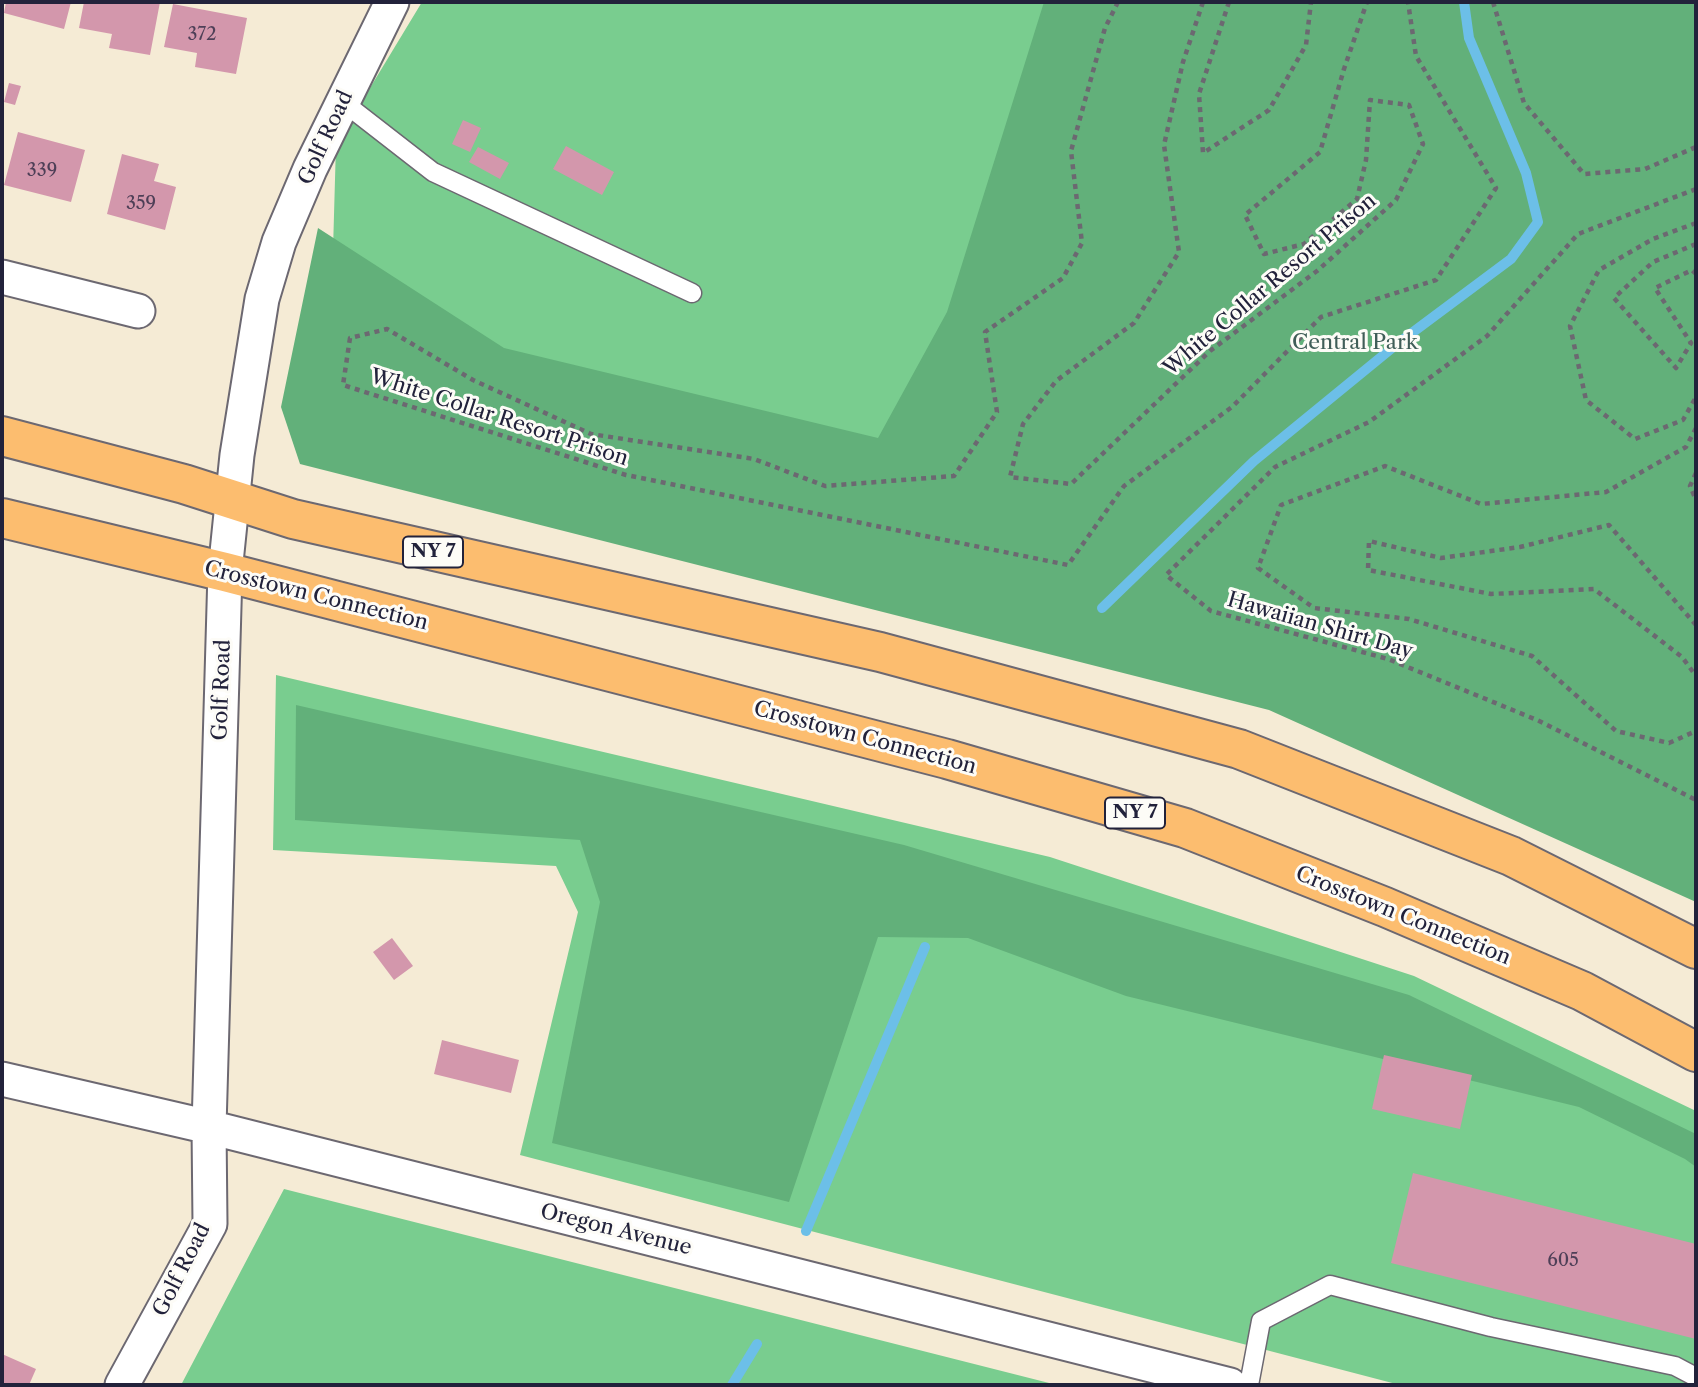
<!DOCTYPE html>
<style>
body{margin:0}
#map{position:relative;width:1698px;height:1387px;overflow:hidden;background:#f5ebd5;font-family:"Libre Caslon Text",serif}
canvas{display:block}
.frame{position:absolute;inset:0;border:4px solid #22223b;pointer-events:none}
</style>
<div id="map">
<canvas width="1698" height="1387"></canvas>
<div class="frame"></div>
</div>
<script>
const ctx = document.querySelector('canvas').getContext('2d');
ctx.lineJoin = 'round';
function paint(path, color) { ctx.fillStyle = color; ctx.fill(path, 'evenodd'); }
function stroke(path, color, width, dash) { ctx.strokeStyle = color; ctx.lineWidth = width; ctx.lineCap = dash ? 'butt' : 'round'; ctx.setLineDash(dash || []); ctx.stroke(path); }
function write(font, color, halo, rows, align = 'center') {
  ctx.font = font + ' "Libre Caslon Text",serif'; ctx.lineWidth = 6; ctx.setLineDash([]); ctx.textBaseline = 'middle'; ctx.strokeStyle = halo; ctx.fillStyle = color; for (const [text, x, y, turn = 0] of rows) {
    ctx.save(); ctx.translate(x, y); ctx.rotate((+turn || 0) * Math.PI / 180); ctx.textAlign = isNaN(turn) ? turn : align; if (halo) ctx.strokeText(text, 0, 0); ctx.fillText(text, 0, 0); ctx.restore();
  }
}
const green = new Path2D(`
 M422 2H1696L1352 694 328 427 336 144Z
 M276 675 1050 857 1414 976 1696 1111V1385H1400L520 1155 578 912 556 866 273 850Z
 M284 1189 1057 1385H181Z`);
const forest = new Path2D(`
 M1044 2H1696V902L1269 710 300 464 281 407 318 228 504 348 878 438 947 312Z
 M296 705 904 845 1409 995 1696 1134V1167L1685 1159 1579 1107 1126 996 968 938 878 937 789 1202 552 1143 600 902 580 840 295 820Z`);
const stream = new Path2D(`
 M1102 608 1254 461 1397 344 1511 259 1538 222 1526 173 1469 38 1464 2
 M806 1231 925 947
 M732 1385 757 1344`);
const building = new Path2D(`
 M6 2H71L64 29 4 13Z
 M84 2H160L150 55 109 48 112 34 79 28Z
 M173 4 247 18 236 74 195 67 197 53 164 47Z
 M9 83 21 86 15 105 4 102Z
 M463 120 481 128 470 152 452 144Z
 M18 132 85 150 71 202 4 185Z
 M566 146 614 172 602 195 553 169Z
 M478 147 509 163 500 179 469 162Z
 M122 154 159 164 154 181 176 187 165 230 107 214Z
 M392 938 413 966 394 980 373 952Z
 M442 1040 519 1060 511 1093 434 1074Z
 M1384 1055 1472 1075 1460 1129 1372 1109Z
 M1413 1173 1696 1244V1339L1391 1263Z
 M2 1354 36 1369 29 1385H2Z`);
const path = new Path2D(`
 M1118 2 1105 28 1071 151 1082 243 1063 278 985 332 997 412 954 476 825 486 754 459 591 434 473 380 387 329 350 338 343 385 626 475 1068 565 1124 486 1232 407 1321 317 1436 280 1496 188 1416 56 1408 2
 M1203 2 1183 62 1164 145 1179 252 1134 323 1056 381 1023 424 1010 477 1071 484 1210 351 1317 271 1396 200 1423 144 1409 105 1370 100 1366 160 1357 199 1304 244 1264 254 1245 215 1320 152 1344 69 1367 2
 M1229 2 1199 94 1203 153 1269 110 1306 45 1311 2
 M1493 2 1524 103 1584 174 1645 169 1696 147
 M1696 189 1578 234 1487 336 1369 422 1275 467 1166 575 1211 611 1388 659 1537 720 1696 800
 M1696 223 1653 239 1599 270 1570 326 1586 400 1635 439 1683 420 1696 397
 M1696 244 1653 262 1614 298 1676 368 1691 343 1655 288 1692 270 1696 274
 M1696 428 1686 447 1606 492 1481 504 1385 466 1281 505 1258 568 1314 608 1409 619 1532 656 1616 731 1669 743 1696 731
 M1696 473 1690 486 1696 500
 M1696 625 1609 525 1520 547 1441 558 1369 541 1368 570 1491 594 1594 589 1682 657 1696 676`);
const lane = new Path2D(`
 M343 102 433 172 692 293
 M1249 1385 1261 1321 1330 1285 1491 1327 1675 1366 1696 1377`);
const street = new Path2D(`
 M2 277 138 311
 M2 1079 209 1127 1230 1385
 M122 1385 210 1224 209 1127 225 572 237 455 262 299 279 242 310 169 392 2`);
const highway = new Path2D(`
 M2 436 184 484 293 519 880 652 1239 749 1511 856 1696 949
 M2 518 225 572 947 759 1185 828 1385 907 1582 991 1696 1052`);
const numberNames = [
 ["372",202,35],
 ["339",42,171],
 ["359",141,204],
 ["605",1563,1261]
];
const shields = [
 [433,552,60],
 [1135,813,60]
];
const shieldNames = [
 ["NY 7",433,552],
 ["NY 7",1135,813]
];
const streetNames = [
 ["Golf Road",326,138,-65],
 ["White Collar Resort Prison",1270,285,-40],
 ["White Collar Resort Prison",499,418,18],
 ["Crosstown Connection",316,596,14],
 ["Hawaiian Shirt Day",1320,626,16],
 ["Golf Road",222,690,-88],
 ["Crosstown Connection",865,738,15],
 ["Crosstown Connection",1403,916,22],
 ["Oregon Avenue",616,1230,14],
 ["Golf Road",182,1270,-63]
];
const parkNames = [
 ["Central Park",1355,343]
];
paint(green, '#79cd8f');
paint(forest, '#62b07a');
stroke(stream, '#6cbfe8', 10);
paint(building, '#d397ac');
stroke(lane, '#6c6871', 21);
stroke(street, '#6c6871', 37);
stroke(highway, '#6c6871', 42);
stroke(path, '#6c6871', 4.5, [5, 5]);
stroke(lane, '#fff', 18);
stroke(street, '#fff', 33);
stroke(highway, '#fcbd6f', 38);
write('18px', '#4e3f57', null, numberNames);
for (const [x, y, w] of shields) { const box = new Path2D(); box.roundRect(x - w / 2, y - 15.5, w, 31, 5); ctx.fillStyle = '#fdfcf7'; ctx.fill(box); stroke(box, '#22223b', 2); }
write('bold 19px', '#22223b', null, shieldNames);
write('21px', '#22223b', '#fdfcf7', streetNames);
write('21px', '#405e58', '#fdfcf7', parkNames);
</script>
